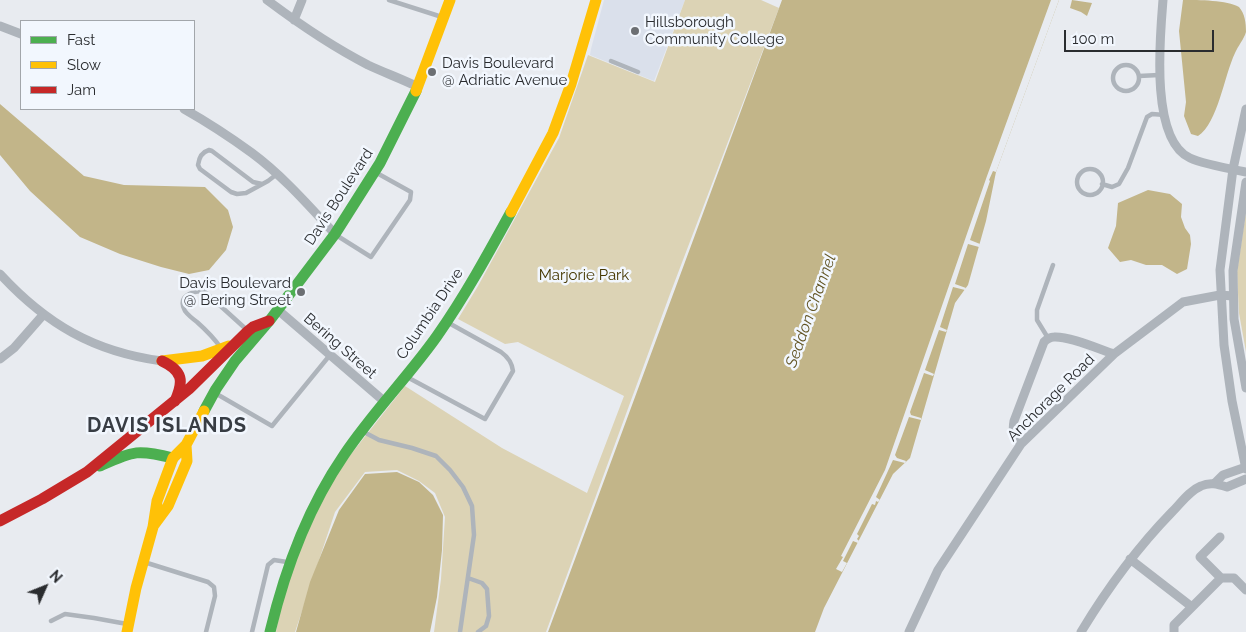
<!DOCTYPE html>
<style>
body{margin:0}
#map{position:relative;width:1246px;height:632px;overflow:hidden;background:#e8ebf0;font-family:Raleway,sans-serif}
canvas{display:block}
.legend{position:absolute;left:20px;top:20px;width:175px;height:90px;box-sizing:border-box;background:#f2f7fe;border:1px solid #a2a6ab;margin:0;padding:6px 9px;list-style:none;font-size:15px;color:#2a2c2f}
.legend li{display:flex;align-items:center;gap:10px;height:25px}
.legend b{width:25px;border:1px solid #a2a6ab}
.north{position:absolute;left:20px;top:562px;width:50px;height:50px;-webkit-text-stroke:4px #f2f7fe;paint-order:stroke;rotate:46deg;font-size:14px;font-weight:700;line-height:20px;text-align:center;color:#2a2c2f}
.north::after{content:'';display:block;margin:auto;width:18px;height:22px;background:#2a2c2f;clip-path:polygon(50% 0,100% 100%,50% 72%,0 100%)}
.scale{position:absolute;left:1064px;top:30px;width:150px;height:22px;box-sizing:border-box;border:2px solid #2a2c2f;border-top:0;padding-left:6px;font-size:15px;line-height:18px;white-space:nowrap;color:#2a2c2f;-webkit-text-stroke:4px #f2f7fe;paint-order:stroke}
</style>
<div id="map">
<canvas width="1246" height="632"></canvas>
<ul class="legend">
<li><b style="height:6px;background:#4caf50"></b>Fast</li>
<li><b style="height:6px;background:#ffc107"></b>Slow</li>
<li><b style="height:6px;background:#c62828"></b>Jam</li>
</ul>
<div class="north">N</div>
<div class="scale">100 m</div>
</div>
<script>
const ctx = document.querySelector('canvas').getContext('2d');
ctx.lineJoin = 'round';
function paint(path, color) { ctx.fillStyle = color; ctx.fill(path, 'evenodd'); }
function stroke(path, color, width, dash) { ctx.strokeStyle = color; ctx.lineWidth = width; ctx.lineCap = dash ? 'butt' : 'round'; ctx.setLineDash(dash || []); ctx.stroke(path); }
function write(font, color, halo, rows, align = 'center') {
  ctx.font = font + ' Raleway,sans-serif'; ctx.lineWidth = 5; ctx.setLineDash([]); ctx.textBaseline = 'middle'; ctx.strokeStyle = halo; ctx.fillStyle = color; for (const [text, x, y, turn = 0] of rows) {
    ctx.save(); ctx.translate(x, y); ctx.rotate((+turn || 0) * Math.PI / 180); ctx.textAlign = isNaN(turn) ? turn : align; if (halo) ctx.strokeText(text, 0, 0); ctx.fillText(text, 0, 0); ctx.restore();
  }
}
const built = new Path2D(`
 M604 0H685L654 81 590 55 591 49Z`);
const green = new Path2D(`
 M685 0H761L779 8 670 294 546 632H434L441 579 445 517 435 493 419 481 397 470 365 472 335 512 295 632H276L283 596 299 549 333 477 405 386 502 448 587 493 624 396 518 342 505 344 458 319 478 286 559 138 588 55 655 82Z
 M1246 211V352L1239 313 1237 272Z`);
const water = new Path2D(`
 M782 0H1059L996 172 986 221 968 285 955 303 910 458 893 474 824 608 815 632H548Z
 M1072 0 1092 3 1087 16 1081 12 1070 8Z
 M1183 0C1199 0 1227 0 1239 7 1245 14 1246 23 1246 32 1244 39 1238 46 1235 53 1224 76 1218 123 1198 136L1191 134 1184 116 1186 102 1179 31Z
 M0 104 84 176 124 185 205 187 228 210 233 227 226 250 209 270 189 274 161 267 120 254 80 237 30 191 0 155Z
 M1148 190 1170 194 1182 204 1181 217 1185 228 1190 235 1191 244 1187 269 1177 274 1162 265H1146L1131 260 1120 262 1108 248 1116 226 1118 203Z
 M397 472 419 482 433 495 443 515 442 550 437 597 430 632H296L310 582 339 510 365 474Z`);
const pier = new Path2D(`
 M1051 0H1059L996 172 993 171 989 180 990 181 970 240 980 244 979 247 968 244 955 284 966 288 965 290 953 287 940 327 947 330 946 332 939 330 925 370 934 374 933 376 924 373 910 412 911 415 921 418V420L909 417 895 455 897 458 906 461 905 463 893 460 876 497 880 500 878 502 876 501 875 505 872 504 857 534 859 536 857 539 859 541 858 543 853 541 843 561 847 563 842 572 836 569 843 557 841 556 885 470 987 176Z`);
const lane = new Path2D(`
 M389 0 442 17
 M611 61 638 72
 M1113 78a13 13 0 1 1 26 0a13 13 0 1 1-26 0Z
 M1139 76 1159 75
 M1077 182a13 13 0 1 1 26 0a13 13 0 1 1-26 0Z
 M262 184 253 182 212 151 209 150C202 152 199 157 198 165L200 169 231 192 237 194 246 193 268 181 277 174
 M1102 184 1112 187 1119 184 1128 168 1147 117 1152 114 1165 115
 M336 235 371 257 410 200 411 192 375 172
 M1048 338 1037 320V310L1053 265
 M221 348C214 338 206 330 197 322 193 319 188 315 185 311 177 296 192 291 204 291L247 330
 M407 377 485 419 513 371C512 362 508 357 501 352L447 322
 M215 393 272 426 330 355
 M362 431 379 440 412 448 436 456 450 470 463 487 472 506 474 535 460 632
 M144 562 208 582 214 587 215 596 206 632
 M468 578 482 583 487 589 489 616 486 626 478 632
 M51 621 65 614 94 618 127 624
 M252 632 268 565 274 560 287 562`);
const street = new Path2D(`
 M267 0C299 24 333 47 368 65 385 73 402 79 418 87
 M1163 0C1160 37 1150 140 1190 158 1203 164 1231 169 1246 172
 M294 20 302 0
 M0 26 21 34
 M184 109C207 122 230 137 252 153 283 176 309 206 335 234
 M1246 109 1233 169 1220 270 1224 345 1232 401 1246 469
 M1246 182 1233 271 1234 319 1246 388
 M0 274C46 324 94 352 162 361
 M278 310 385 402
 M0 359 14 348 43 315
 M1021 444C1014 436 1012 432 1014 421L1044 342C1047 339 1050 337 1054 337 1069 336 1099 349 1114 354
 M1215 483 1223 475 1246 467
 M1220 537 1200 557 1221 578
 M1130 559 1192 607
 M909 632 938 570 1021 444 1114 354 1183 302 1220 295 1233 296
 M1081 632C1107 589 1137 548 1172 512 1181 503 1189 491 1201 486 1210 482 1217 484 1227 487L1246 479
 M1174 632V625L1221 578H1234L1246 590`);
const fast = new Path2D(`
 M204 411 216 389 235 361 270 320 335 234 380 163 416 91
 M100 466C134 451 137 449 173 458
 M270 632C285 569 307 509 344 455 372 413 408 377 437 336 465 296 488 254 511 212`);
const slow = new Path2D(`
 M416 91 450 0
 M511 212 553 133 571 84 596 0
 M162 361 202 356 229 346
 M154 525 168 506 187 461 186 445
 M127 632 136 588 153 527 157 501 173 458 186 445 204 411`);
const jam = new Path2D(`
 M162 361C183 371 184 381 175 401
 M0 521 42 499 87 472 189 389 248 331 253 327 269 321`);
const markers = [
 [635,31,5,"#6c6f73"],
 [432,72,5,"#6c6f73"],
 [301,292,5,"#6c6f73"]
];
const poiNames = [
 ["Hillsborough",645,22],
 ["Community College",645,39],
 ["Davis Boulevard",442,63],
 ["@ Adriatic Avenue",442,80],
 ["Davis Boulevard",291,283,"right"],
 ["@ Bering Street",291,300,"right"]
];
const streetNames = [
 ["Davis Boulevard",339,197,-57],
 ["Columbia Drive",430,314,-56],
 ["Bering Street",340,346,41],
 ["Anchorage Road",1051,398,-45]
];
const parkNames = [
 ["Marjorie Park",584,275]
];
const waterNames = [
 ["Seddon Channel",811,311,-70]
];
const districtNames = [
 ["DAVIS ISLANDS",167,426]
];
paint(built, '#dae0eb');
paint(green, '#dcd3b5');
paint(water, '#c2b589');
paint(pier, '#e8ebf0');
stroke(lane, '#aeb4bb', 4.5);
stroke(street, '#aeb4bb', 9);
stroke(fast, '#4caf50', 11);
stroke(slow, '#ffc107', 11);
stroke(jam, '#c62828', 11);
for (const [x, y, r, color] of markers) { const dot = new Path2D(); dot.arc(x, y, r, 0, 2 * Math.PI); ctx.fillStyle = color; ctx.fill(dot); stroke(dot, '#f2f7fe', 2); }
write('15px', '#2a2c2f', '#f2f7fe', poiNames, 'left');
write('15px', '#2a2c2f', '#f2f7fe', streetNames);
write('15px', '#453700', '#f2f7fe', parkNames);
write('italic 16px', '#625423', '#f2f7fe', waterNames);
ctx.letterSpacing = '1px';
write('bold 20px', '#383d44', '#f2f7fe', districtNames);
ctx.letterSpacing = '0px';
</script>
